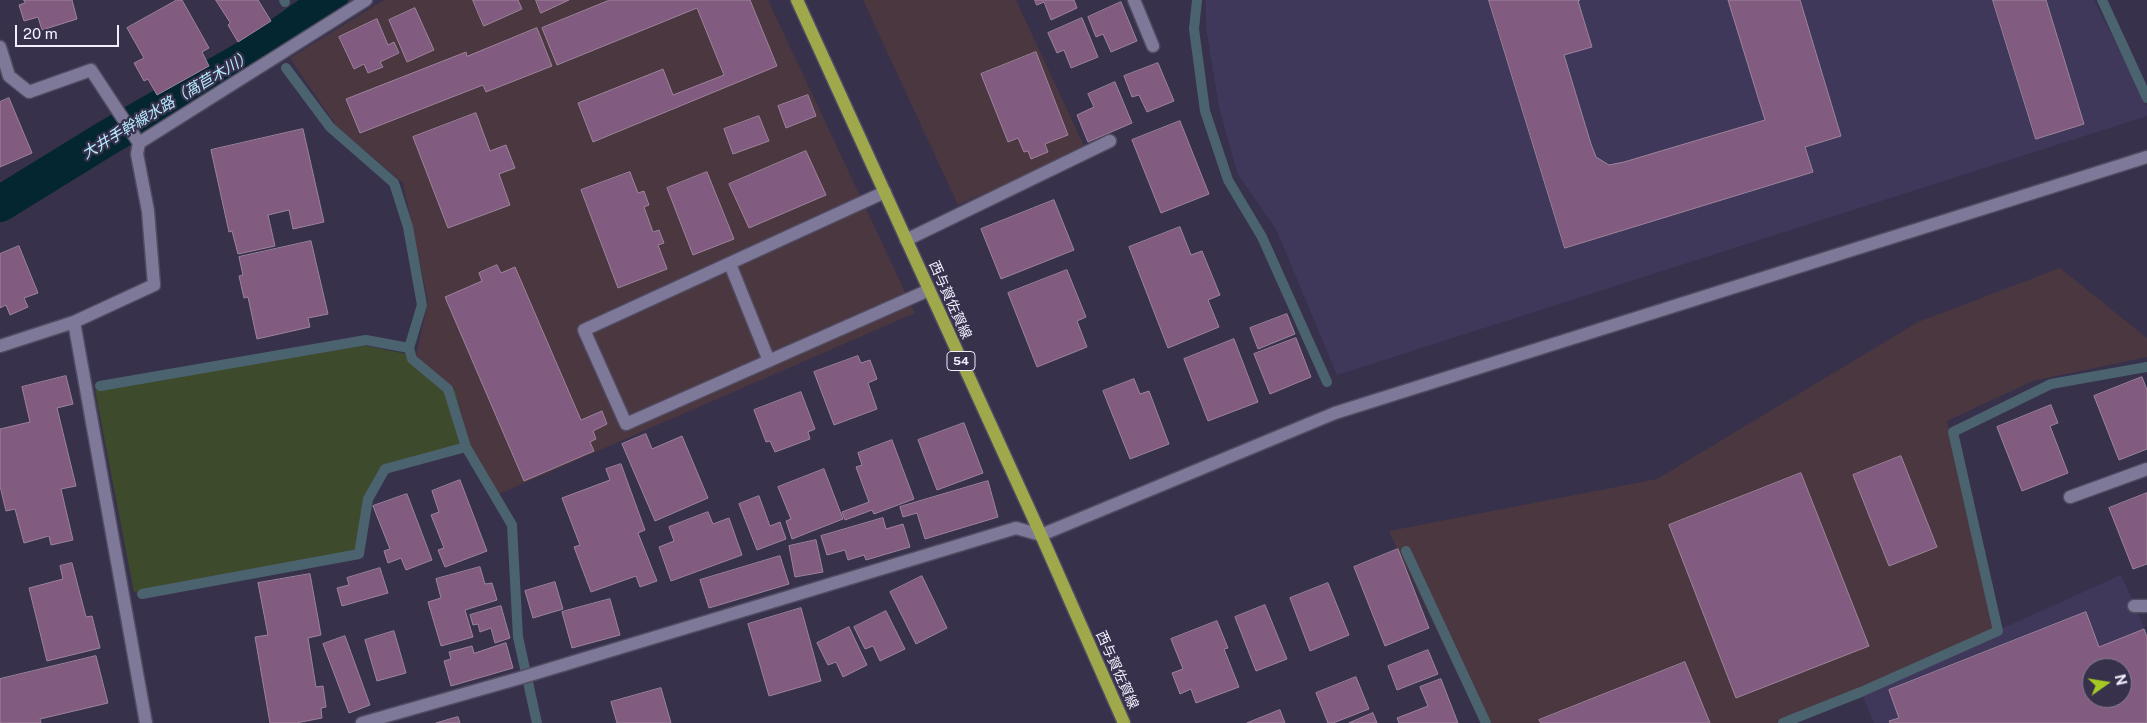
<!DOCTYPE html>
<meta charset="utf-8">
<style>
body{margin:0}
#map{position:relative;width:2147px;height:723px;overflow:hidden;background:#37314c;font-family:"Public Sans",sans-serif}
canvas{display:block}
.north{position:absolute;left:2082px;top:658px;width:50px;height:50px;box-sizing:border-box;background:#37314c;border:1px solid #827d93;border-radius:50%;rotate:77deg;font-size:14px;font-weight:700;line-height:20px;text-align:center;color:#f2f0fe}
.north::after{content:'';display:block;margin:auto;width:18px;height:22px;background:#a5c823;clip-path:polygon(50% 0,100% 100%,50% 72%,0 100%)}
.scale{position:absolute;left:15px;top:25px;width:104px;height:22px;box-sizing:border-box;border:2px solid #f2f0fe;border-top:0;padding-left:6px;font-size:15px;line-height:18px;white-space:nowrap;color:#f2f0fe;-webkit-text-stroke:4px #37314c;paint-order:stroke}
</style>
<div id="map">
<canvas width="2147" height="723"></canvas>
<div class="north">N</div>
<div class="scale">20 m</div>
</div>
<script>
const ctx = document.querySelector('canvas').getContext('2d');
ctx.lineJoin = 'round';
function paint(path, color) { ctx.fillStyle = color; ctx.fill(path, 'evenodd'); }
function stroke(path, color, width, dash) { ctx.strokeStyle = color; ctx.lineWidth = width; ctx.lineCap = dash ? 'butt' : 'round'; ctx.setLineDash(dash || []); ctx.stroke(path); }
function write(font, color, halo, rows, align = 'center') {
  ctx.font = font + ' "Public Sans","Noto Sans JP",sans-serif'; ctx.lineWidth = 4.5; ctx.setLineDash([]); ctx.textBaseline = 'middle'; ctx.strokeStyle = halo; ctx.fillStyle = color; for (const [text, x, y, turn = 0] of rows) {
    ctx.save(); ctx.translate(x, y); ctx.rotate((+turn || 0) * Math.PI / 180); ctx.textAlign = isNaN(turn) ? turn : align; if (halo) ctx.strokeText(text, 0, 0); ctx.fillText(text, 0, 0); ctx.restore();
  }
}
const commercial = new Path2D(`
 M384 0H768L915 313 499 494 467 444 456 391 416 356 428 302 403 183 337 127 290 58Z
 M863 0H1016L1086 150 958 205Z
 M2060 268 2147 338V357L2033 381 1947 421 1998 631 1861 692 1784 723H1481L1389 531 1657 479 1918 322Z`);
const built = new Path2D(`
 M1206 0H2094L2147 106V116L1337 375 1276 229 1238 175 1219 107 1206 27Z
 M2121 575 2147 634V723H1874L1861 692ZM2092 668H2122V698H2092Z`);
const green = new Path2D(`
 M362 345 416 356 456 391 467 444 386 467 366 498 357 553 134 592 95 390Z`);
const stream = new Path2D(`
 M284 0 285 2
 M1197 0 1194 29 1205 111 1228 180 1262 237 1327 382
 M2102 0 2147 98
 M286 68 330 127 394 183 408 227 422 305 409 348 412 359 448 389 466 447 512 525 518 637 537 723
 M100 386 366 340 409 348
 M1406 551 1486 723
 M142 594 359 554 368 499 385 469 466 447
 M1783 723 1861 692 1998 631 1953 432 2051 384 2147 367`);
const canal = new Path2D(`
 M0 204 107 138 255 53 330 0`);
const building = new Path2D(`
 M24 0H72L77 19 42 30 38 17 24 21 19 5 25 3Z
 M177 0H182L209 48 202 52 209 66 157 95 148 79 144 81 134 63 144 58 127 28Z
 M216 0H258L271 21 238 42 228 25 230 23Z
 M473 0H518L522 9 484 26Z
 M536 0H569L541 13Z
 M610 0H750L777 66 593 142 578 103 663 69 673 95 724 75 697 8 557 65 542 28Z
 M1035 0H1074L1077 8 1051 20 1044 2 1037 5Z
 M1489 0H1580L1578 1 1592 47 1564 55 1591 144 1596 157 1609 165 1624 162 1765 120 1728 0H1800L1841 136 1805 147 1813 172 1565 248Z
 M1993 0H2046L2084 124 2036 139Z
 M1121 2 1137 41 1111 52 1103 34 1096 37 1088 17Z
 M415 8 434 50 407 62 389 20Z
 M1082 18 1098 57 1071 68 1064 50 1057 53 1048 33Z
 M377 19 388 45 394 42 399 53 380 62 383 67 368 73 364 64 354 69 339 37Z
 M537 28 552 66 486 92 483 85 360 133 346 99 466 52 467 56Z
 M1036 52 1068 135 1045 144 1048 152 1031 159 1028 151 1024 152 1018 138 1008 142 981 74Z
 M1158 63 1174 101 1147 112 1139 95 1132 97 1124 76Z
 M1115 82 1132 123 1088 142 1077 115 1094 107 1088 94Z
 M808 95 816 116 786 128 778 106Z
 M9 98 32 153 0 167V102Z
 M476 113 490 151 506 145 515 168 499 174 510 205 448 228 413 137Z
 M759 116 769 141 733 154 724 129Z
 M1180 121 1209 194 1161 213 1132 140Z
 M303 129 324 222 293 229 289 210 268 215 275 246 238 254 232 231 229 232 211 150Z
 M806 151 826 195 749 228 729 184Z
 M630 172 638 193 644 191 649 205 644 207 653 232 659 230 664 243 658 245 667 269 618 288 581 190Z
 M707 172 734 239 693 255 667 188Z
 M1054 200 1074 250 1001 279 981 229Z
 M1180 227 1191 255 1202 251 1220 295 1208 300 1219 327 1168 348 1129 247Z
 M311 241 328 314 308 318 310 327 257 339 248 297 244 298 239 276 243 275 239 257Z
 M19 246 38 293 24 298 28 307 10 315 6 305 0 308V254Z
 M497 265 501 273 515 267 581 420 602 411 607 424 593 431 596 439 590 442 594 451 524 481 445 297 482 281 479 273Z
 M1067 270 1086 317 1077 321 1087 347 1037 367 1008 293Z
 M1287 314 1295 334 1258 349 1250 328Z
 M1296 338 1311 377 1270 394 1254 354Z
 M1234 339 1258 402 1208 421 1184 359Z
 M858 356 861 363 870 360 877 379 868 383 877 409 834 425 814 372Z
 M66 376 73 404 57 408 76 486 61 489 73 540 51 545 49 536 24 543 15 509 6 511 0 486V429L30 422 22 387Z
 M2142 377 2147 390V449L2119 460 2094 396Z
 M1134 379 1140 394 1149 391 1169 444 1130 459 1103 391Z
 M801 392 815 429 808 432 810 439 775 452 770 441 766 442 754 410Z
 M2051 405 2058 423 2050 426 2068 473 2022 491 1997 427Z
 M964 423 983 473 937 490 918 440Z
 M646 434 652 449 682 436 708 498 655 521 622 444Z
 M892 440 914 499 874 514 872 510 845 520 842 512 869 502 856 467 862 465 858 453Z
 M1901 456 1937 547 1889 566 1853 475Z
 M621 464 645 530 638 533 657 581 640 587 636 576 591 592 574 547 580 545 562 498 610 480 606 469Z
 M824 469 843 519 792 539 786 521 791 519 778 487Z
 M1801 473 1869 646 1736 698 1669 525Z
 M460 480 487 551 445 567 438 550 444 548 431 515 439 512 432 491Z
 M988 481 998 517 925 539 917 513 903 517 900 507Z
 M2147 493V564L2133 569 2109 508Z
 M407 494 432 560 406 570 401 558 388 563 384 551 390 549 373 506Z
 M759 496 770 526 780 522 786 539 757 550 739 504Z
 M708 512 713 524 729 518 742 555 671 581 659 547 674 541 669 527Z
 M883 518 886 529 903 524 910 547 866 560 864 555 848 560 845 550 827 555 821 536Z
 M816 540 823 572 795 577 789 546Z
 M1398 549 1429 628 1385 646 1354 567Z
 M780 556 789 584 709 608 700 580Z
 M72 563 86 617 92 616 100 648 47 661 29 588 63 579 60 566Z
 M480 567 485 584 492 583 497 600 465 610 473 637 441 646 428 602 441 598 436 579Z
 M380 568 388 593 342 606 337 588 349 585 347 578Z
 M310 574 321 635 308 638 316 687 323 686 326 707 321 708 322 718 296 723H270L255 637 268 635 258 583Z
 M922 576 947 628 916 644 890 592Z
 M555 582 563 609 533 618 525 591Z
 M1328 583 1349 635 1310 651 1290 598Z
 M610 599 620 635 572 648 562 612Z
 M1265 605 1287 659 1256 671 1235 617Z
 M501 606 510 638 495 643 491 628 480 632 478 624 473 625 470 615Z
 M801 608 821 681 769 696 748 624Z
 M886 611 905 649 880 661 873 646 865 649 854 627Z
 M2086 612 2099 647 2144 629 2147 637V723H1890L1889 721 1899 718 1889 690ZM2092 668H2122V698H2092Z
 M1217 621 1228 648 1224 649 1239 687 1196 703 1191 689 1180 694 1172 673 1183 669 1171 639Z
 M849 627 867 665 843 677 836 662 828 665 817 643Z
 M394 631 406 673 377 681 365 640Z
 M345 636 370 705 349 713 323 644Z
 M506 643 513 668 451 686 444 661 451 659 449 652 472 646 474 653Z
 M1428 650 1438 674 1397 690 1388 666Z
 M96 656 108 703 40 719 41 723H0V679Z
 M1685 662 1710 723H1541L1539 720Z
 M1356 677 1369 709 1333 723H1328L1316 693Z
 M1441 679 1458 723H1399L1397 718 1428 706 1420 687Z
 M661 688 671 723H617L611 702Z
 M1280 710 1285 723H1247Z
 M1373 713 1377 723H1349Z
 M458 717 460 723H436Z`);
const minor = new Path2D(`
 M1134 0 1153 46
 M0 47 9 76 29 92 91 70 139 143
 M885 192 584 330 626 424 929 290
 M906 240 1110 141
 M730 264 769 361
 M74 322 146 723
 M0 346 74 322 154 285 148 211 137 154 139 143 366 0
 M2070 497 2147 469
 M2134 606H2147
 M362 723 520 678 1016 528 1041 535 1335 413 2147 157`);
const major = new Path2D(`
 M797 0 1041 535 1124 723`);
const shields = [
 [961,361,28]
];
const shieldNames = [
 ["54",961,361]
];
const streetNames = [
 ["西与賀佐賀線",950,300,66],
 ["西与賀佐賀線",1117,670,66]
];
const waterNames = [
 ["大井手幹線水路（萵苣木川）",167,105,-31]
];
paint(commercial, '#4a373f');
paint(built, '#40385a');
paint(green, '#3e4a2c');
stroke(stream, '#4b636e', 10);
stroke(canal, '#032630', 36);
paint(building, '#825c80');
stroke(building, '#9d839b', 1);
stroke(minor, '#514c62', 15);
stroke(major, '#514c62', 15);
stroke(minor, '#7f7999', 12);
stroke(major, '#9fa94c', 12);
for (const [x, y, w] of shields) { const box = new Path2D(); box.roundRect(x - w / 2, y - 9.5, w, 19, 4); ctx.fillStyle = '#37314c'; ctx.fill(box); stroke(box, '#f2f0fe', 1); }
write('bold 12px', '#f2f0fe', null, shieldNames);
write('14px', '#f2f0fe', '#37314c', streetNames);
write('italic 15px', '#b6ecff', '#37314c', waterNames);
</script>
